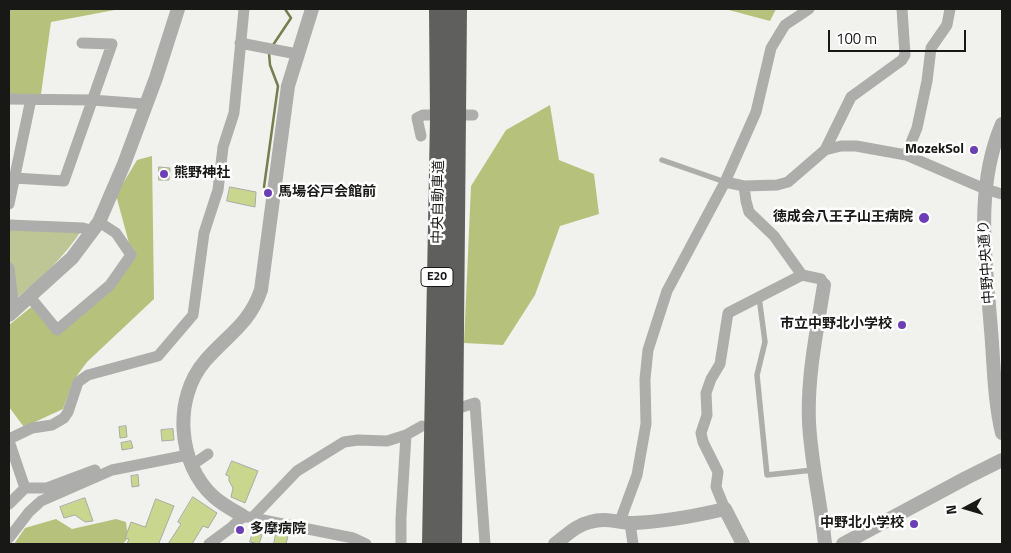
<!DOCTYPE html>
<meta charset="utf-8">
<style>
body{margin:0}
#map{position:relative;width:1011px;height:553px;overflow:hidden;background:#f1f2ee;font-family:"Titillium Web",sans-serif}
canvas{display:block}
.frame{position:absolute;inset:0;border:10px solid #181817;pointer-events:none}
.north{position:absolute;left:941px;top:483px;width:50px;height:50px;-webkit-text-stroke:4px #fff;paint-order:stroke;rotate:264deg;font-size:14px;font-weight:700;line-height:20px;text-align:center;color:#181817}
.north::after{content:'';display:block;margin:auto;width:18px;height:22px;background:#181817;clip-path:polygon(50% 0,100% 100%,50% 72%,0 100%)}
.scale{position:absolute;left:828px;top:30px;width:138px;height:22px;box-sizing:border-box;border:2px solid #181817;border-top:0;padding-left:6px;font-size:15px;line-height:18px;white-space:nowrap;color:#181817;-webkit-text-stroke:4px #fff;paint-order:stroke}
</style>
<div id="map">
<canvas width="1011" height="553"></canvas>
<div class="frame"></div>
<div class="north">N</div>
<div class="scale">100 m</div>
</div>
<script>
const ctx = document.querySelector('canvas').getContext('2d');
ctx.lineJoin = 'round';
function paint(path, color) { ctx.fillStyle = color; ctx.fill(path, 'evenodd'); }
function stroke(path, color, width, dash) { ctx.strokeStyle = color; ctx.lineWidth = width; ctx.lineCap = dash ? 'butt' : 'round'; ctx.setLineDash(dash || []); ctx.stroke(path); }
function write(font, color, halo, rows, align = 'center') {
  ctx.font = font + ' "Titillium Web","Noto Sans JP",sans-serif'; ctx.lineWidth = 5; ctx.setLineDash([]); ctx.textBaseline = 'middle'; ctx.strokeStyle = halo; ctx.fillStyle = color; for (const [text, x, y, turn = 0] of rows) {
    ctx.save(); ctx.translate(x, y); ctx.rotate((+turn || 0) * Math.PI / 180); ctx.textAlign = isNaN(turn) ? turn : align; if (halo) ctx.strokeText(text, 0, 0); ctx.fillText(text, 0, 0); ctx.restore();
  }
}
const green = new Path2D(`
 M9 225 83 228C65 257 40 279 13 301L9 268Z`);
const forest = new Path2D(`
 M9 9H120L51 22 41 94 9 95Z
 M725 9H776L770 21Z
 M550 105 559 160 594 174 599 214 560 226 535 295 503 345 464 343 471 186 506 130Z
 M152 156 154 299 87 362 73 381 63 409 24 427 9 407V325L35 304 57 330 133 258 116 195 137 160Z
 M56 519 72 529 116 519 126 522 128 538 123 544H14L25 528Z`);
const stream = new Path2D(`
 M273 45 291 18 285 9
 M264 187 278 86 270 65 269 53`);
const building = new Path2D(`
 M159 167 170 168 169 180H159Z
 M230 187 256 192 255 207 227 201Z
 M126 426 127 437 120 438 119 427Z
 M173 429 174 440 162 441 161 430Z
 M131 441 133 448 122 450 121 443Z
 M232 461 258 471 245 503 231 497 233 488 229 481V476L226 475Z
 M138 475 139 486 132 487 131 476Z
 M193 497 217 513 208 528 203 526 192 544H168L181 524 178 522Z
 M85 498 93 521 85 522 75 515 64 518 60 507Z
 M156 499 174 506 159 543 161 544H127L129 539 125 538 131 522 145 527Z
 M277 529 289 532 286 544H274Z
 M253 532 262 535 259 544 250 542Z`);
const service = new Path2D(`
 M662 160 725 182
 M759 297 765 342 757 375 767 475 813 470`);
const minor = new Path2D(`
 M240 43 297 54
 M9 99 92 100 145 104
 M421 136 417 118 423 115H473
 M825 150 851 97 902 60 905 55 902 9
 M906 155 917 128 927 81 931 48 947 25 950 9
 M14 178 64 181 112 44 82 43
 M725 182 744 186 777 185 788 182 825 150 841 146H856L906 155 985 189 1002 194
 M744 186 746 201 749 212 774 236 802 275
 M9 204 31 99
 M9 225 83 228 93 231
 M9 268 13 301 17 308
 M30 297 57 330 110 285 131 255 116 233 99 222
 M459 408 475 403 485 544
 M9 439 32 428 52 425 64 418 68 412 78 382 88 375 158 356 193 315 204 233 218 190 223 147 234 113 244 9
 M9 441 25 488H47L95 470
 M192 465 208 454
 M9 504 25 488
 M725 509 716 487 718 472 703 442 701 433 707 415 706 393 711 379 720 364 728 313 802 275 821 279 824 285
 M252 518 297 471 344 442 358 440 387 441 406 435 422 426
 M620 521 637 475 646 424 645 379 648 350 667 291 725 182 756 112 771 48 785 25 809 9
 M630 523 633 544
 M9 538 29 512 41 501 112 470 188 455
 M209 544 232 527 243 516 353 538 366 544
 M401 544V518L406 435`);
const tertiary = new Path2D(`
 M1002 124C974 189 986 262 991 330 994 365 994 399 1002 433
 M824 285C817 330 807 377 809 422 811 463 821 504 825 544
 M9 315 72 258 99 222 124 164 156 78 178 9
 M243 516C233 510 223 505 214 497 177 464 173 398 205 361 227 335 249 325 261 290L288 86 312 9
 M555 544C566 536 576 525 590 522 607 517 617 523 633 523 664 522 695 516 725 509L743 544
 M843 544 966 478 1002 460`);
const motorway = new Path2D(`
 M432 544 440 119 439 9
 M452 544 457 9`);
const markers = [
 [974,150,5,"#6c3eb5"],
 [164,174,5,"#6c3eb5"],
 [268,193,5,"#6c3eb5"],
 [924,218,6,"#6c3eb5"],
 [902,325,5,"#6c3eb5"],
 [914,524,5,"#6c3eb5"],
 [240,530,5,"#6c3eb5"]
];
const shields = [
 [437,277,32]
];
const shieldNames = [
 ["E20",437,277]
];
const poiNames = [
 ["MozekSol",964,150],
 ["熊野神社",174,174,"left"],
 ["馬場谷戸会館前",278,193,"left"],
 ["徳成会八王子山王病院",913,218],
 ["市立中野北小学校",892,325],
 ["中野北小学校",904,524],
 ["多摩病院",250,530,"left"]
];
const streetNames = [
 ["中央自動車道",439,202,-89],
 ["中野中央通り",987,262,-94]
];
paint(green, '#bdc694');
paint(forest, '#b6c27c');
stroke(stream, '#757e4d', 2.5);
paint(building, '#c9d68e');
stroke(building, '#a9aaa6', 1);
stroke(service, '#adadab', 5.5);
stroke(minor, '#adadab', 11);
stroke(tertiary, '#adadab', 14);
stroke(motorway, '#5f605d', 20);
for (const [x, y, r, color] of markers) { const dot = new Path2D(); dot.arc(x, y, r, 0, 2 * Math.PI); ctx.fillStyle = color; ctx.fill(dot); stroke(dot, '#fff', 2); }
for (const [x, y, w] of shields) { const box = new Path2D(); box.roundRect(x - w / 2, y - 9.5, w, 19, 4); ctx.fillStyle = '#fff'; ctx.fill(box); stroke(box, '#181817', 1); }
write('bold 12px', '#181817', null, shieldNames);
write('bold 14px', '#181817', '#fff', poiNames, 'right');
write('14px', '#181817', '#fff', streetNames);
</script>
